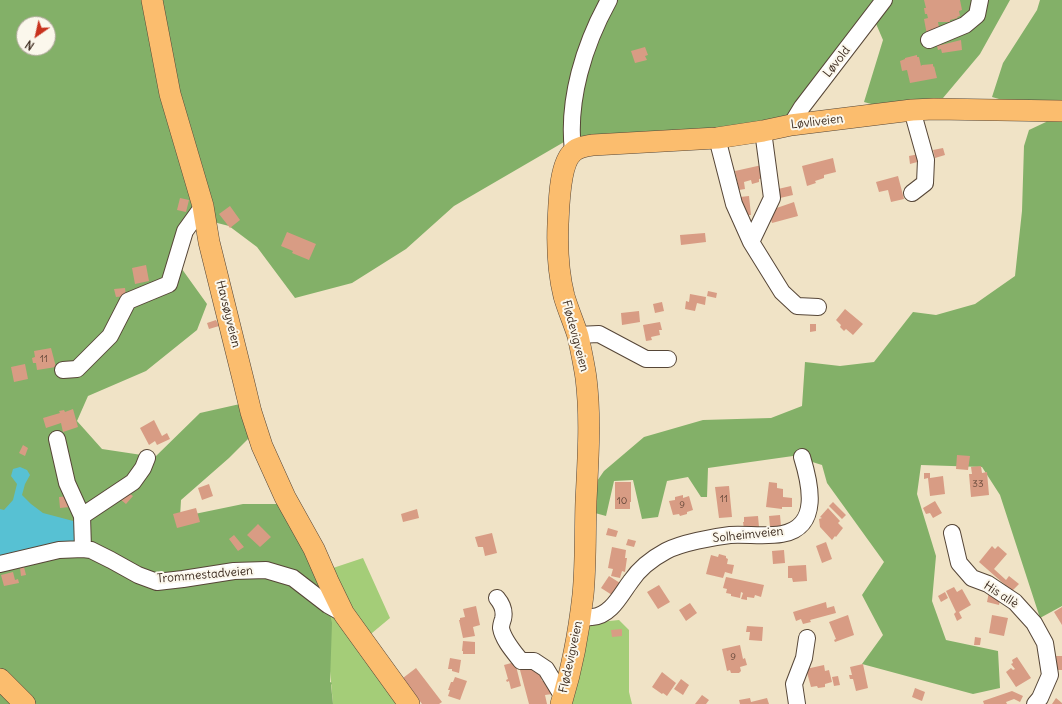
<!DOCTYPE html>
<meta charset="utf-8">
<style>
body{margin:0}
#map{position:relative;width:1062px;height:704px;overflow:hidden;background:#f0e3c6;font-family:Delius,sans-serif}
canvas{display:block}
.north{position:absolute;left:16px;top:16px;width:40px;height:40px;box-sizing:border-box;background:#fbf7ec;border:1px solid #aea59a;border-radius:50%;rotate:214deg;font-size:11px;font-weight:700;line-height:16px;text-align:center;color:#3b2a1e}
.north::after{content:'';display:block;margin:auto;width:14px;height:18px;background:#c8321e;clip-path:polygon(50% 0,100% 100%,50% 72%,0 100%)}
</style>
<div id="map">
<canvas width="1062" height="704"></canvas>
<div class="north">N</div>
</div>
<script>
const ctx = document.querySelector('canvas').getContext('2d');
ctx.lineJoin = 'round';
function paint(path, color) { ctx.fillStyle = color; ctx.fill(path, 'evenodd'); }
function stroke(path, color, width, dash) { ctx.strokeStyle = color; ctx.lineWidth = width; ctx.lineCap = dash ? 'butt' : 'round'; ctx.setLineDash(dash || []); ctx.stroke(path); }
function write(font, color, halo, rows, align = 'center') {
  ctx.font = font + ' Delius,sans-serif'; ctx.lineWidth = 4; ctx.setLineDash([]); ctx.textBaseline = 'middle'; ctx.strokeStyle = halo; ctx.fillStyle = color; for (const [text, x, y, turn = 0] of rows) {
    ctx.save(); ctx.translate(x, y); ctx.rotate((+turn || 0) * Math.PI / 180); ctx.textAlign = isNaN(turn) ? turn : align; if (halo) ctx.strokeText(text, 0, 0); ctx.fillText(text, 0, 0); ctx.restore();
  }
}
const green = new Path2D(`
 M363 558 390 618 360 643 400 704H333L321 572Z
 M619 620 629 630V692L632 704H569L590 623Z`);
const forest = new Path2D(`
 M0 0H1010L980 54 943 98 878 106 864 102 883 40 874 19 794 121 627 142H564L454 206 406 249 352 283 295 298 257 247 229 226 194 217 174 258 207 304 197 330 146 371 88 396 77 421 102 449 155 457 200 413 240 404 253 434 229 458 181 500 180 517 243 504H284L321 572 332 623 330 682 332 683 331 685 333 704H0ZM24 24H48V48H24Z
 M1040 0H1062V606L1040 618 1000 495 982 467 921 465 917 494 936 556 932 601 946 640 998 651 1000 688 973 694 862 664 883 635 862 595 884 562 827 483 822 465 793 456 708 468 707 497H701L688 477 667 481 658 517 642 519 633 480 614 481 606 516 595 513V484L604 471 644 437 703 420 771 418 802 406 805 362 840 366 874 362 913 312 936 315 975 304 1015 276 1022 211 1024 146 1029 130 1046 122 1054 108 1020 105 992 97 1003 63 1037 10Z`);
const water = new Path2D(`
 M20 467 27 470 30 475 25 484 22 495 31 504 43 513 77 522V540L0 557V509L4 510 13 500 17 484 11 476 13 469Z`);
const building = new Path2D(`
 M924 0H960L962 10 959 11 960 16 957 17 958 18 950 20V22H938L940 32 927 35 924 19 928 18 927 14H925L924 8H926Z
 M961 40 962 50 942 53 941 49 938 50 936 42 940 41 941 45Z
 M645 47 648 55 645 56 647 60 635 63 631 51Z
 M917 55V57H919L921 66 922 65 933 64V67L934 66 937 78 910 83 907 70 902 71 900 61 905 59V58Z
 M943 148 945 155 935 158 933 150Z
 M919 154 921 161 910 164 909 156Z
 M833 158 836 172 824 175V178L815 181 816 183 807 186 802 166Z
 M762 165 764 178 759 179V182L752 184 751 180 744 182 745 189 739 190 735 171Z
 M898 176 904 199 891 202 888 190 879 192 876 182Z
 M791 186 793 195 780 198 778 189Z
 M749 196 751 215H741L740 197Z
 M180 198 189 200 186 212 177 210Z
 M794 202 798 216 772 223 768 211Z
 M230 206 240 220 230 228 219 214Z
 M287 232 316 244 309 260 292 253 293 251 281 246Z
 M705 233 706 242 681 245 680 235Z
 M146 265 149 281 135 284 132 268Z
 M125 288 126 296 116 297 114 289Z
 M708 291 717 293 716 298 707 296Z
 M690 294 706 297 705 305 697 303 695 311 685 309 686 301 689 302Z
 M662 302 664 311 655 313 653 304Z
 M845 309 863 324 853 335 846 329 844 331 840 327 841 325 836 320Z
 M639 311 640 322 622 325 621 313Z
 M216 320 219 326 209 329 207 323Z
 M660 322 662 330H659L660 335 651 337 652 340 646 341 643 325Z
 M810 324H816V331L810 332Z
 M51 348 56 367 37 370 36 363H33L32 358 35 357 34 351Z
 M25 364 28 379 14 382 11 367Z
 M73 409 78 427 63 432 61 423 46 428 43 418 60 413 59 411 64 410 65 412Z
 M154 420 162 436 167 433 170 439 157 445 155 441 149 445 140 428Z
 M23 445 28 448 25 456 19 453Z
 M957 455 970 456 968 470 956 469Z
 M981 466 982 473 987 472 989 495 971 497 969 474H972L971 467Z
 M924 473H930V478L943 476 945 494 930 496 928 478 924 479Z
 M615 482H631V502H630V509H615Z
 M769 482 777 483V488L783 489V497L792 498V507H782V509L766 507Z
 M209 484 213 496 202 500 198 488Z
 M729 486 732 517 719 518 715 487Z
 M126 491 133 496 126 504 120 499Z
 M683 495V498L689 496 693 510 687 512V514L680 516 679 514 673 515 669 501 675 500V497Z
 M69 496 70 507 60 508 59 497Z
 M935 501 942 513 933 518 930 513 926 514 923 508Z
 M833 502 846 515 842 519 829 506Z
 M196 508 200 522 177 528 173 514Z
 M828 508 840 521 838 523 843 528 836 537 835 536 832 540 820 527 819 519 822 518 820 517Z
 M417 509 419 518 403 522 401 514Z
 M780 515 781 526 770 527 769 516Z
 M758 516 759 527 744 529 743 522H744V517Z
 M258 524 271 537 260 547 247 535Z
 M608 528 618 531 616 537 606 535Z
 M492 533 497 553 485 556 483 547H478L475 537Z
 M234 535 244 547 238 551 229 539Z
 M628 539 636 541 634 547 626 545Z
 M826 542 832 559 822 563 816 546Z
 M992 546 995 549 998 546 1007 554 994 569 1006 580 1009 576 1019 584 1012 591 979 562Z
 M612 547 626 550 625 558H627L625 572 622 571 620 578 611 576 613 569 608 568Z
 M784 550 785 563 773 564 772 551Z
 M719 554 726 556V558L728 559 727 564 734 565 732 574 725 572 723 578 706 574 711 555 718 557Z
 M806 565 807 581 793 582 792 578H788V566Z
 M24 567 26 575 21 576 20 568Z
 M13 572 15 580 18 579 19 583 4 586 1 575Z
 M609 576 620 583 612 595 601 588Z
 M726 577 764 585 761 597 755 595 754 598 747 597V600L741 599 743 593 741 592 740 598 731 596V594L726 593 727 589 723 588Z
 M659 585 670 602 658 609 647 592Z
 M954 587 957 592 962 589 971 605 959 612 962 618 957 621 954 614 956 612 946 591Z
 M945 592 948 598 941 602 938 596Z
 M989 592 1001 594 999 605 987 602Z
 M826 602 827 608 834 606 836 613 810 620 811 622 803 624 801 619 796 621 793 612Z
 M690 603 697 613 686 621 679 610Z
 M476 606 480 625 473 627 475 636 463 638 459 620H460V618L465 617 463 609Z
 M1062 607V625L1054 612Z
 M848 615 854 635 835 642 834 640 836 639 829 622Z
 M992 615 1008 618 1004 636 989 633Z
 M747 626 763 627 762 641 749 640 750 632H746Z
 M622 629V636L612 637 611 630Z
 M975 637 981 638 980 645H974Z
 M463 641 475 642V654H463V651H462Z
 M740 645 743 659 745 658 747 665 740 667 741 671 739 673H731L730 670 727 671 722 649Z
 M1056 656H1062V670H1057Z
 M1017 657 1031 678 1016 687 1006 672 1011 668 1013 670 1015 669 1011 664 1013 663 1012 660Z
 M450 658 461 660 459 673 452 671V669H448Z
 M515 662 521 686 511 689 509 681 507 682 506 680 508 679 504 665Z
 M863 664 868 688 856 691 853 679H850L849 675H852L850 667Z
 M824 665 825 671 829 670 832 682 825 684V687L818 688 817 686 811 687 806 669Z
 M538 666 542 681 548 680 552 694 545 695 547 704H529L520 670Z
 M416 668 442 702 439 704H422L403 678Z
 M662 672 676 683 667 696 663 693 662 694 652 687Z
 M838 676 840 685 834 686 832 677Z
 M455 677 467 681 460 700 448 696 450 690H448L451 682H453Z
 M681 679 689 685 683 695 674 689Z
 M915 688 925 692 922 701 912 697Z
 M1012 691 1023 696 1020 702 1014 699 1006 702 1007 704H984L983 701Z
 M702 695 709 700 706 704H695Z
 M750 698 751 702 767 698 769 704H740L739 700Z
 M1056 698 1062 703V704H1052Z`);
const minor = new Path2D(`
 M929 40 965 25 977 15 980 0
 M912 110 926 160 925 183 912 193
 M791 125 802 107 884 0
 M717 138 734 204 751 242 782 292 797 306 818 307
 M573 151C567 100 584 45 609 0
 M751 242 772 198 763 131
 M577 335 599 334 646 359H668
 M63 370 77 369 110 336 128 301 169 284 185 231 203 206
 M57 439 67 483 82 516 83 549
 M82 516 133 482 143 468 147 458
 M952 533 959 563 972 578 988 584 1015 602 1034 623 1045 643 1050 675 1040 698 1035 704
 M0 564 59 550 83 549 91 550 111 560 138 575 157 582 183 579 234 571 266 570 293 578 328 605 344 614
 M497 598C502 604 505 611 503 619 502 622 501 625 501 628 503 640 514 652 521 661H534L546 669 563 697
 M580 616C584 616 588 618 592 617 611 616 621 594 631 581 639 569 653 558 666 551 681 543 713 537 730 535 747 534 766 537 782 534 821 527 810 483 802 457
 M797 704 794 684 804 658 807 638`);
const major = new Path2D(`
 M152 0 170 94 203 206 209 242 244 383 251 412 262 446 285 497 314 549 328 581 344 614 409 704
 M0 679 25 704
 M561 704C572 669 579 631 583 595 586 564 585 532 586 501 588 460 591 418 586 378 584 364 581 350 578 336 574 323 568 310 564 296 558 272 557 249 558 224 559 206 559 164 573 152 578 147 586 146 593 145L717 138 763 131 791 125 912 110 934 109 1062 111`);
const numberNames = [
 ["11",44,359],
 ["33",978,484],
 ["11",724,499],
 ["10",622,501],
 ["9",682,505],
 ["9",733,657]
];
const streetNames = [
 ["Løvold",837,62,-52],
 ["Løvliveien",817,122,-7],
 ["Havsøyveien",228,314,76],
 ["Flødevigveien",575,336,75],
 ["Solheimveien",748,535,-6],
 ["Trommestadveien",205,575,-5],
 ["His allè",1001,595,33],
 ["Flødevigveien",571,657,-78]
];
paint(green, '#a4cd78');
paint(forest, '#83b068');
paint(water, '#57c1d3');
paint(building, '#d89c84');
stroke(minor, '#564637', 18);
stroke(major, '#564637', 22);
stroke(minor, '#fff', 16);
stroke(major, '#fbbd6e', 21);
write('10px', '#624638', null, numberNames);
write('12px', '#3b2a1e', '#fbf7ec', streetNames);
</script>
